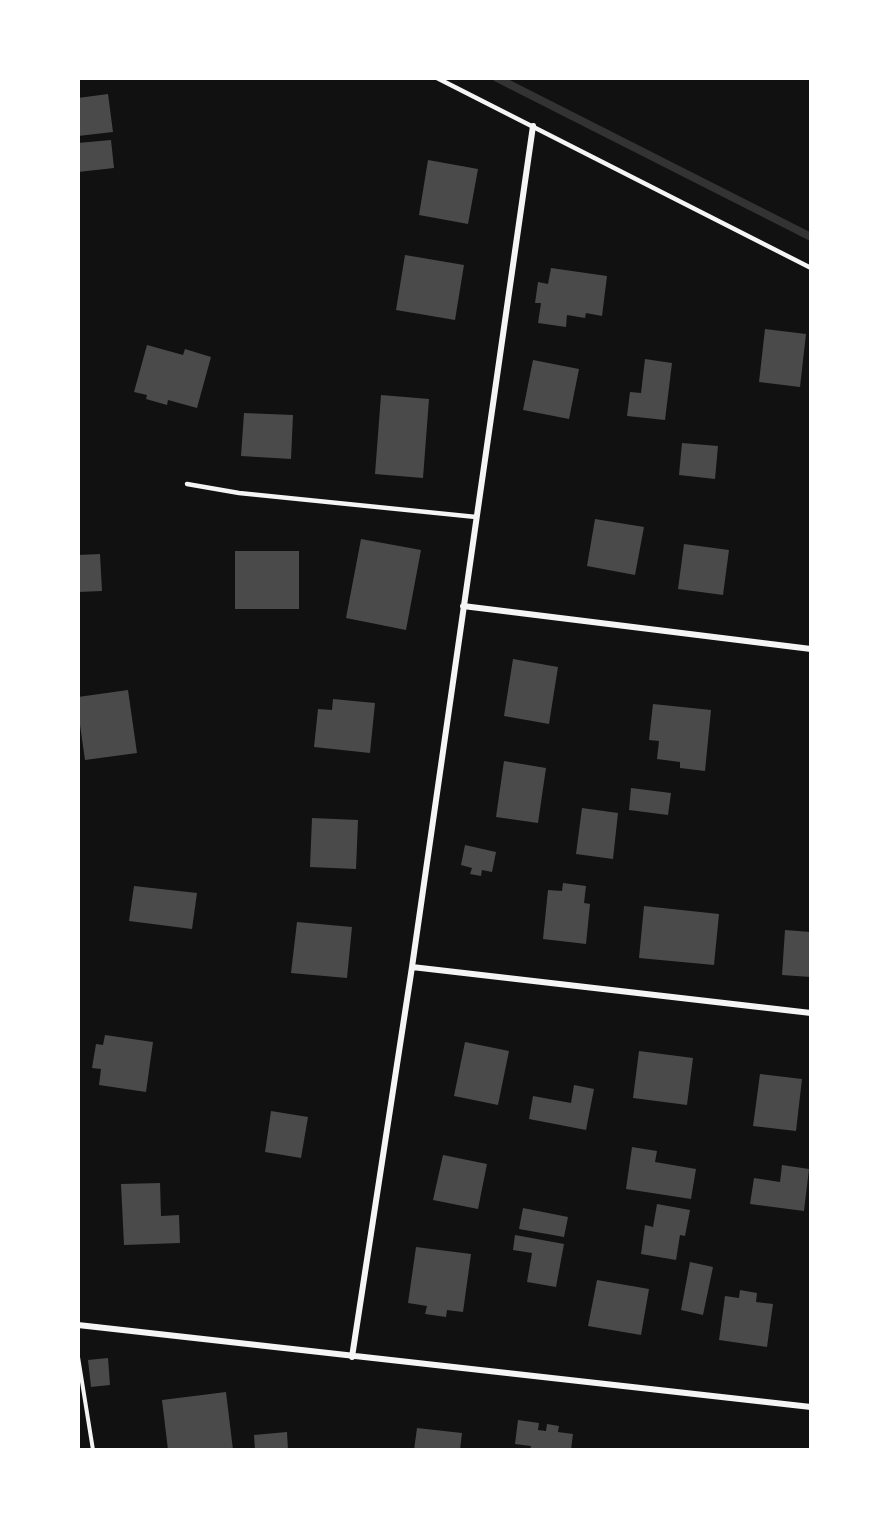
<!DOCTYPE html>
<style>
body{margin:0}
#map{position:relative;width:889px;height:1528px;overflow:hidden;background:#111;font-family:"Roboto Condensed",sans-serif}
canvas{display:block}
.frame{position:absolute;inset:0;border:80px solid #fff;pointer-events:none}
</style>
<div id="map">
<canvas width="889" height="1528"></canvas>
<div class="frame"></div>
</div>
<script>
const ctx = document.querySelector('canvas').getContext('2d');
ctx.lineJoin = 'round';
function stroke(path, color, width, dash) { ctx.strokeStyle = color; ctx.lineWidth = width; ctx.lineCap = dash ? 'butt' : 'round'; ctx.setLineDash(dash || []); ctx.stroke(path); }
function paint(path, color) { ctx.fillStyle = color; ctx.fill(path, 'evenodd'); }
const stream = new Path2D(`
 M497 78 811 237`);
const building = new Path2D(`
 M108 94 113 132 78 136V98Z
 M111 140 114 168 78 172V143Z
 M428 160 478 169 468 224 419 215Z
 M405 255 464 265 455 320 396 310Z
 M551 268 607 276 602 316 586 313 585 318 567 315 566 327 538 323 541 303H535L538 282 548 284Z
 M765 329 806 334 800 387 759 382Z
 M147 345 183 355 185 349 211 357 197 408 168 400 167 405 146 399 147 395 134 392Z
 M645 359 672 363 665 420 627 416 630 392 641 393Z
 M533 360 579 369 569 419 523 410Z
 M381 395 429 399 423 478 375 474Z
 M244 413 293 415 291 459 241 456Z
 M682 443 718 446 715 479 679 475Z
 M595 519 644 527 635 575 587 566Z
 M361 539 421 550 406 630 346 618Z
 M684 544 729 550 723 595 678 589Z
 M235 551H299V609H235Z
 M100 554 102 591 78 592V555Z
 M513 659 558 667 549 724 504 716Z
 M128 690 137 753 85 760 78 711V697Z
 M333 699 375 703 370 753 314 747 318 709 332 710Z
 M653 704 711 710 705 771 680 768V762L657 759 659 741 649 740Z
 M504 761 546 768 538 823 496 817Z
 M631 788 671 793 668 815 629 810Z
 M582 808 618 813 613 859 576 854Z
 M312 818 358 820 356 869 310 867Z
 M465 845 496 852 492 872 482 870 481 876 470 874 472 868 461 865Z
 M563 883 586 886 584 903 590 904 586 944 543 939 548 890 562 891Z
 M134 886 197 893 192 929 129 921Z
 M644 906 719 914 714 965 639 958Z
 M297 922 352 927 347 978 291 973Z
 M785 930 811 932V977L782 975Z
 M105 1035 153 1042 146 1092 99 1085 101 1069 92 1068 96 1044 103 1045Z
 M465 1042 509 1051 498 1105 454 1096Z
 M639 1051 693 1058 687 1105 633 1098Z
 M760 1074 802 1079 796 1131 753 1126Z
 M574 1085 594 1089 586 1130 529 1119 533 1096 571 1103Z
 M271 1111 308 1117 301 1158 265 1152Z
 M632 1147 657 1151 655 1162 696 1169 691 1199 626 1189Z
 M443 1155 487 1164 478 1209 433 1200Z
 M782 1165 809 1169 804 1211 750 1204 754 1178 780 1182Z
 M160 1183 161 1216 179 1215 180 1243 124 1245 121 1184Z
 M657 1204 690 1210 685 1236 680 1235 676 1260 641 1254 645 1225 653 1227Z
 M523 1208 568 1217 564 1237 519 1229Z
 M515 1235 564 1244 556 1287 527 1282 532 1253 513 1250Z
 M416 1247 471 1254 463 1312 447 1310 446 1317 425 1314 427 1306 408 1303Z
 M690 1262 713 1267 703 1315 681 1310Z
 M597 1280 649 1289 641 1335 588 1326Z
 M740 1290 757 1293 756 1302 773 1304 767 1347 719 1340 725 1296 739 1298Z
 M108 1358 110 1385 91 1387 88 1360Z
 M226 1392 233 1450H168L162 1400Z
 M518 1420 539 1423 538 1430 546 1431 547 1424 559 1426 558 1432 573 1434 571 1450H530L531 1446 515 1444Z
 M417 1428 462 1433 460 1450H414Z
 M287 1432 288 1450H255L254 1435Z`);
const path = new Path2D(`
 M78 1357 93 1450`);
const service = new Path2D(`
 M437 78 811 268
 M187 484 239 493 476 517`);
const minor = new Path2D(`
 M463 606 811 649
 M412 967 811 1013
 M78 1325 811 1407
 M352 1357 412 967 533 126`);
stroke(stream, '#333', 8);
paint(building, '#4a4a4a');
stroke(path, '#f5f5f5', 4);
stroke(service, '#f5f5f5', 4.5);
stroke(minor, '#f5f5f5', 6);
</script>
